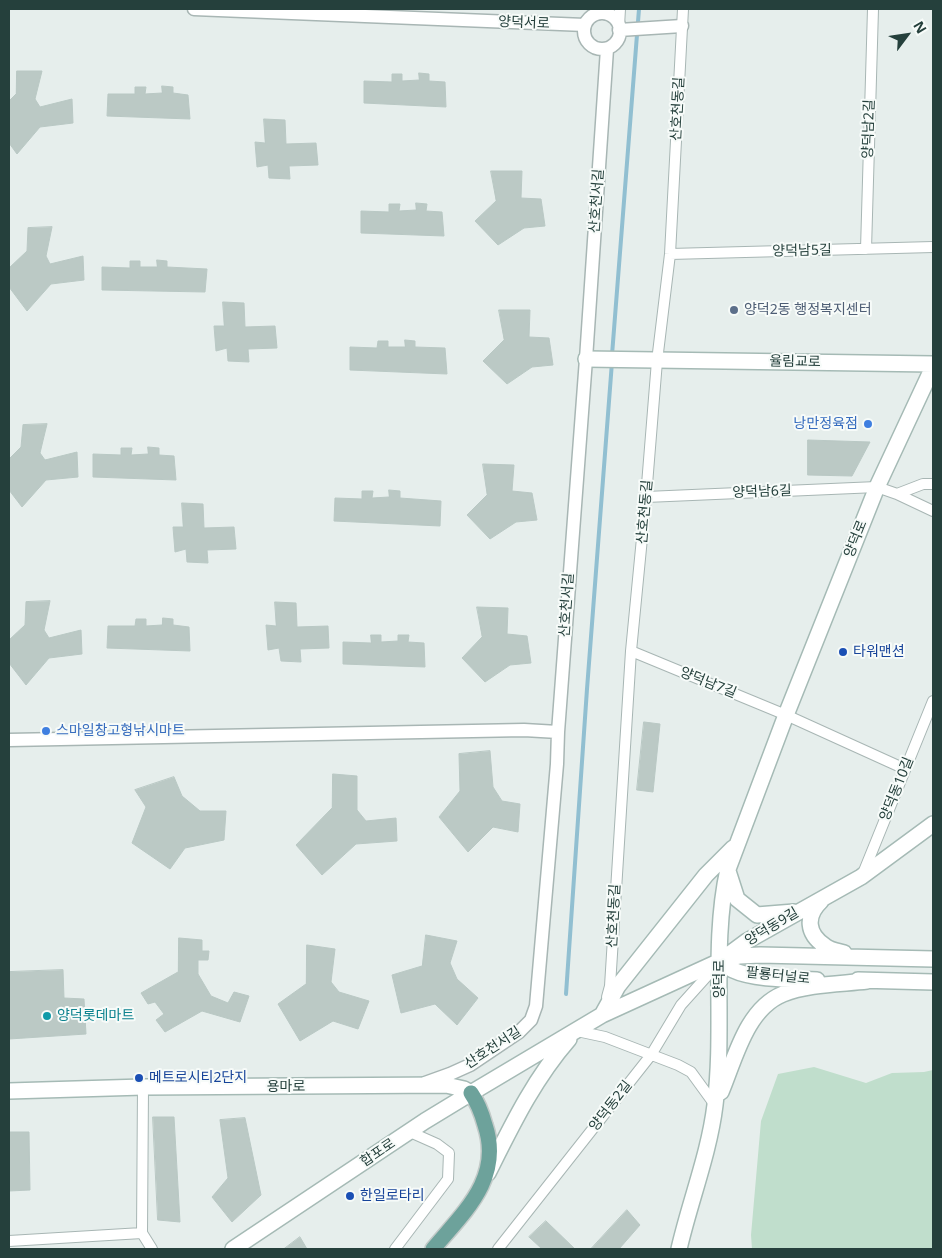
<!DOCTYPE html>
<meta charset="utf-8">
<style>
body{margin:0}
#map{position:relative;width:942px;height:1258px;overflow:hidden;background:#e6eeec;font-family:"Noto Sans",sans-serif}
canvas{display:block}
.frame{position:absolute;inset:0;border:10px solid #25403c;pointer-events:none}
.north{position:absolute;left:882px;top:10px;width:50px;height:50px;-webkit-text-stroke:4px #f7fbf9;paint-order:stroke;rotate:59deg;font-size:14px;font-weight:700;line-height:20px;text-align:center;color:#25403c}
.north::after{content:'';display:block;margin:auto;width:18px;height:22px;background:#25403c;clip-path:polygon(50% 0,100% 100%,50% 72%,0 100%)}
</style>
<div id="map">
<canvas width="942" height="1258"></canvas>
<div class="frame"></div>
<div class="north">N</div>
</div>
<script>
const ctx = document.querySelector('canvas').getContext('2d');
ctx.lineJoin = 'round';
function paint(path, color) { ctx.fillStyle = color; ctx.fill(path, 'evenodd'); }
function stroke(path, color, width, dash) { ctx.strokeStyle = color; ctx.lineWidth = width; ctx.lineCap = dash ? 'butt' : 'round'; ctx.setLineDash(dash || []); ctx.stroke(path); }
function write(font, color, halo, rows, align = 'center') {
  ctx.font = font + ' "Noto Sans","Noto Sans KR",sans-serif'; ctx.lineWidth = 4; ctx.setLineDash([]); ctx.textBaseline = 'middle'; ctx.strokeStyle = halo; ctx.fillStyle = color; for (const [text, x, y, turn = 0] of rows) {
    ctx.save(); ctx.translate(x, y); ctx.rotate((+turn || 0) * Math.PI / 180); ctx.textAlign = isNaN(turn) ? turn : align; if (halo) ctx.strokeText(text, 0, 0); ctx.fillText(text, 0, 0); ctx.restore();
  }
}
const green = new Path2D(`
 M814 1067 866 1083 892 1073 924 1072 933 1070V1249H752L751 1235 761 1121 778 1074Z`);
const stream = new Path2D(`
 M612 355 639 9
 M566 994 587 689 612 362`);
const building = new Path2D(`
 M17 71H42L35 99 40 107 72 99 73 123 40 127 17 154 9 143V101L16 94Z
 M419 73 429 74V81L445 82 446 107 364 103V81L392 82V74H402V81L419 80Z
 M162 86 173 87V93L188 95 190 119 107 116 108 94H135V87H146L145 94 162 93Z
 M264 119 285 120 286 144 316 143 318 165 289 166 290 179 269 178 268 165 257 167 255 142 265 143Z
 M491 171H522L521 198 541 199 545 226 524 228 498 245 475 221 496 201Z
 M416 203 427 204 426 211 442 212 444 236 361 233V211L389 212V204H400L399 211 416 210Z
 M52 227 46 256 50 264 83 256 84 280 51 284 27 311 9 287V268L27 251 28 228Z
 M157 260 167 261V267L207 269 205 292 102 290V267L130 268V261H140V267H157Z
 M223 302 244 303 245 327 275 326 277 348 248 349 249 362 228 361 227 348 216 351 214 326H224Z
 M499 310H530L529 337 549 338 553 365 532 367 507 384 483 361 504 340Z
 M405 340 415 341V347L445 348 447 374 350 370V347L377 348 378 341H388V347H405Z
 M47 424 40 453 45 460 77 452 78 477 46 480 22 507 9 490V459L21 447 23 425Z
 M808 440 870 442 852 476 808 475Z
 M148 447 159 448V455L174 456 176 480 93 477V454L121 455V448H132L131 455 148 454Z
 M483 464 514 465 512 491 532 493 537 520 516 522 490 539 467 515 487 495Z
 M389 490 400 491V498L441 501 440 526 334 521 335 498 362 499V491H373L372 498 389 497Z
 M182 503 203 504 204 528 234 527 236 549 207 550 208 563 187 562 186 549 175 552 173 527H183Z
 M50 601 44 630 49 638 81 630 82 654 49 658 26 685 9 663V640L25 625 26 602Z
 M275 602 296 603 297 627 328 626 329 648 300 649 301 662 281 661 279 648 268 650 266 625 276 626Z
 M477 607 508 608 507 634 527 636 531 663 510 665 485 682 462 658 482 637Z
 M163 618 173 619V625L189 627 190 651 107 648 108 626H135L136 619H146V626L162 625Z
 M371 635H381V642L398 641V635H409L408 642 424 643 425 667 343 664V642L371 643Z
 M644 722 660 724 653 792 637 790Z
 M490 751 493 787 502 801 520 804 518 832 493 827 468 852 439 817 460 791 459 754Z
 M333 774 357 776V810L366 821 396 818 397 841 356 844 322 875 296 845 332 808Z
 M174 777 182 796 200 811H226L224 840 185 848 170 869 132 843 146 807 135 790Z
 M426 935 457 941 450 963 457 979 478 998 457 1025 435 1004 401 1013 392 975 422 966Z
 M179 938 202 940V951H209L208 960H198V974L211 996 228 1003 234 992 249 996 240 1022 202 1011 165 1032 156 1020 164 1014 155 1002 148 1004 141 993 178 972Z
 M307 945 335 949 331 982 339 992 369 1001 358 1029 333 1021 300 1041 278 1004 306 984Z
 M63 970 64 998 84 999 86 1034 9 1039V972Z
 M153 1117H174L180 1222 158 1220Z
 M245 1118 261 1195 232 1222 212 1197 228 1178 220 1120Z
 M9 1132H29L30 1190 9 1191Z
 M627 1210 640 1225 619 1249H591Z
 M546 1221 575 1249H542L529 1237Z
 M300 1237 307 1249H284Z`);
const minor = new Path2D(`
 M619 26 620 9
 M866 249 873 9
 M670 254 933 247
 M897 494 923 484H933
 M646 497 877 487 897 494 933 511
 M631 651 786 715 905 769
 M862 876 933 701
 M607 997 610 986 631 651 646 497 657 361 670 254 683 9
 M577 1031 605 1037 678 1065 691 1072 715 1105
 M142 1233 143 1087
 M142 1233 152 1249
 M9 1241 142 1233
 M395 1249 448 1179 449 1153 437 1144 410 1132
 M498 1249 651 1055 681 1005 717 965`);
const tertiary = new Path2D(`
 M194 9 585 25
 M584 31a18 18 0 1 1 36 0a18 18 0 1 1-36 0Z
 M619 30 682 26
 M9 740 524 730 558 732
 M425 1083 450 1074 470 1065 519 1032 531 1020 536 1006 557 764 558 732 586 359 607 49`);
const secondary = new Path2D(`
 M586 359 933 364
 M728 871 737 899 757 915 794 912
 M821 901C805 916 807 934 825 946 830 950 837 951 844 953
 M726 959 740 956 760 955 933 959
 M720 961C724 964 729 968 733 970 754 980 794 979 817 980
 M858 980 933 982
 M602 1015 618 986 706 875 733 848
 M9 1091 143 1087 446 1085 464 1089 471 1093
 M721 1092C735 1059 746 1009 783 994 807 984 841 984 867 981
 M488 1173C512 1125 534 1079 569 1039
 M233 1249 425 1121 471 1093 602 1015 720 961 747 941 861 877 933 824
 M679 1249C690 1201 709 1154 715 1105 725 1027 711 946 728 869L786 715 877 487 933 367`);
const primary = new Path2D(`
 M433 1249C464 1212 503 1178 485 1125 482 1114 478 1103 471 1093`);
const markers = [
 [734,310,5,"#5c6f8a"],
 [868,424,5,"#3f7fe0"],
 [843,652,5,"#1a4fb4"],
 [46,731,5,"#3f7fe0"],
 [47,1016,5,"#0f9aa8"],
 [139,1078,5,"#1a4fb4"],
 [350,1196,5,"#1a4fb4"]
];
const streetNames = [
 ["양덕서로",524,23,2],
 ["산호천동길",678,109,-87],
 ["양덕남2길",869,129,-88],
 ["산호천서길",597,201,-86],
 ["양덕남5길",802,251,-1],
 ["율림교로",795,362,1],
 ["양덕남6길",762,492,-2],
 ["산호천동길",645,512,-85],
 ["양덕로",856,539,-68],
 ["산호천서길",567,605,-86],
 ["양덕남7길",708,683,22],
 ["양덕동10길",897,789,-68],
 ["산호천동길",614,916,-87],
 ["양덕동9길",772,927,-31],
 ["팔룡터널로",778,976,6],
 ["양덕로",720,979,-90],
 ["산호천서길",493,1048,-33],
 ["용마로",286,1087],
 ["양덕동2길",611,1106,-52],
 ["합포로",378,1153,-34]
];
const serviceNames = [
 ["양덕2동 행정복지센터",744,310]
];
const shopNames = [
 ["낭만정육점",858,424],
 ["스마일창고형낚시마트",56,731,"left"]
];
const transitNames = [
 ["타워맨션",853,652],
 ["메트로시티2단지",149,1078],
 ["한일로타리",360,1196]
];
const cultureNames = [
 ["양덕롯데마트",57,1016]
];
paint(green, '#c0decc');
stroke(stream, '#91bfd1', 4);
paint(building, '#bbc9c5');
stroke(building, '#b9c8c4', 1);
stroke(minor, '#a8b6b4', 12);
stroke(tertiary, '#a8b6b4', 15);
stroke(secondary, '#a5bab5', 18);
stroke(primary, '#c2cac8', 18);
stroke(minor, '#fff', 10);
stroke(tertiary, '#fff', 12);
stroke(secondary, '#fff', 15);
stroke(primary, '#6da29b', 15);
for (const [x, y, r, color] of markers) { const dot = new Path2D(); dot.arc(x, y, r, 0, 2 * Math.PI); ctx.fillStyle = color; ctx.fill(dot); stroke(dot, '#f7fbf9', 2); }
write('14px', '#25403c', '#f7fbf9', streetNames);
write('14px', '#4e5e75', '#f7fbf9', serviceNames, 'left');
write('14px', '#366cbe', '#f7fbf9', shopNames, 'right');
write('14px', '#164399', '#f7fbf9', transitNames, 'left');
write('14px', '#0d838f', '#f7fbf9', cultureNames, 'left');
</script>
